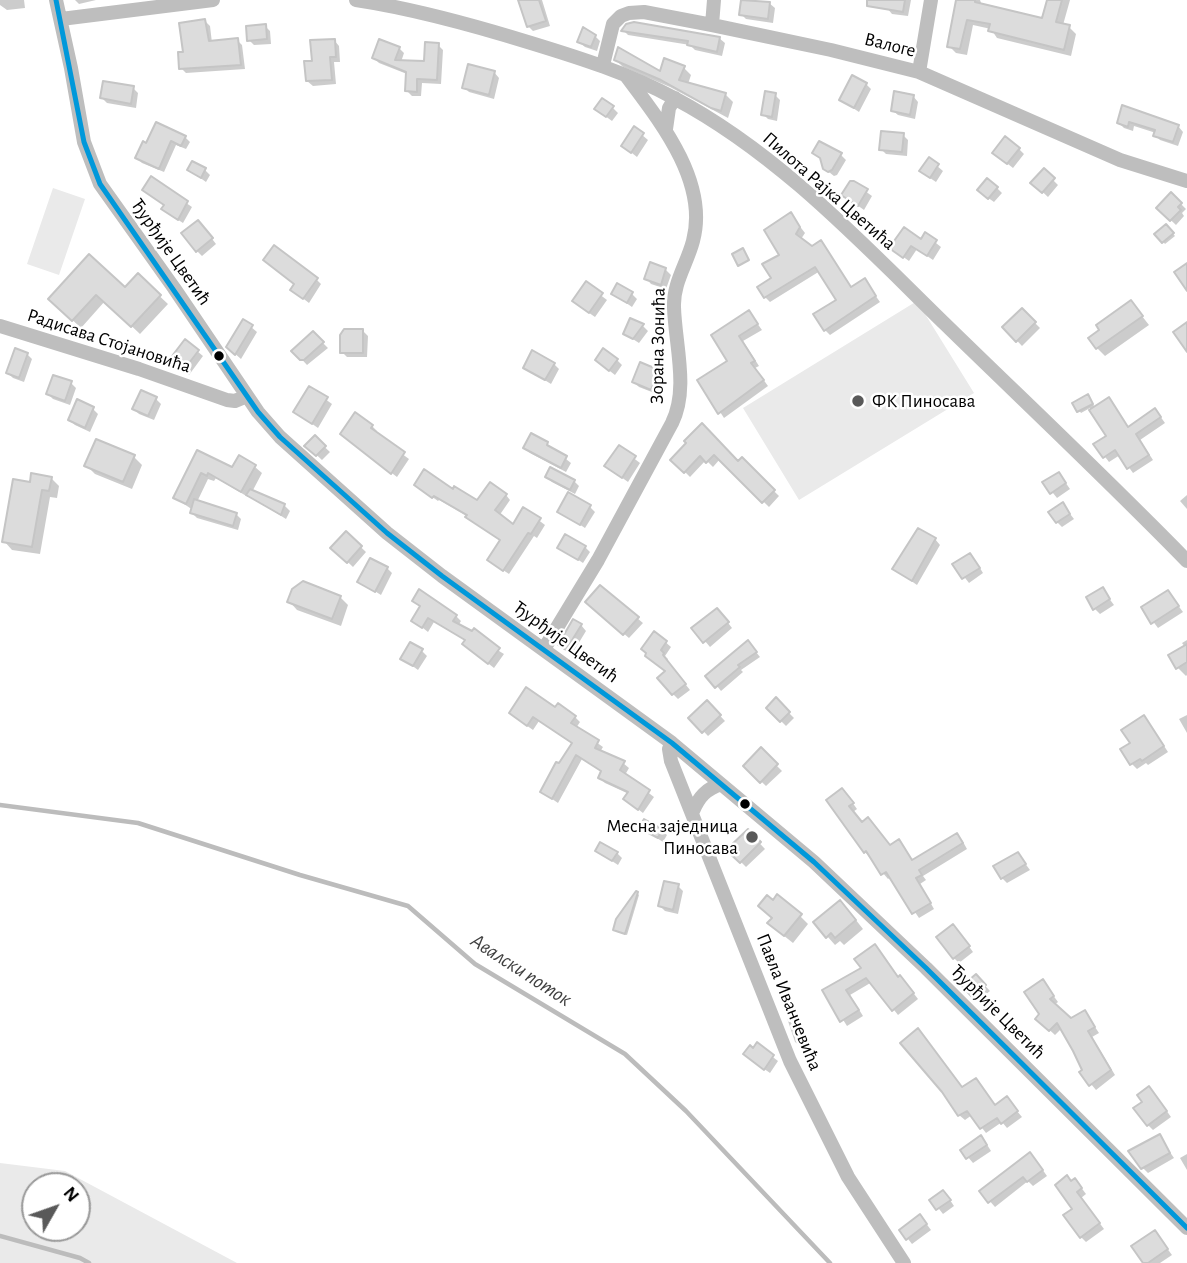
<!DOCTYPE html>
<meta charset="utf-8">
<style>
body{margin:0}
#map{position:relative;width:1187px;height:1263px;overflow:hidden;background:#fff;font-family:"Alegreya Sans",sans-serif}
canvas{display:block}
.north{position:absolute;left:21px;top:1172px;width:70px;height:70px;box-sizing:border-box;background:#fff;border:2px solid #999;border-radius:50%;rotate:50deg;font-size:19px;font-weight:700;line-height:28px;text-align:center;color:#000}
.north::after{content:'';display:block;margin:auto;width:24px;height:32px;background:#595959;clip-path:polygon(50% 0,100% 100%,50% 72%,0 100%)}
</style>
<div id="map">
<canvas width="1187" height="1263"></canvas>
<div class="north">N</div>
</div>
<script>
const ctx = document.querySelector('canvas').getContext('2d');
ctx.lineJoin = 'round';
function paint(path, color) { ctx.fillStyle = color; ctx.fill(path, 'evenodd'); }
function stroke(path, color, width, dash) { ctx.strokeStyle = color; ctx.lineWidth = width; ctx.lineCap = dash ? 'butt' : 'round'; ctx.setLineDash(dash || []); ctx.stroke(path); }
function write(font, color, halo, rows, align = 'center') {
  ctx.font = font + ' "Alegreya Sans",sans-serif'; ctx.lineWidth = 5; ctx.setLineDash([]); ctx.textBaseline = 'middle'; ctx.strokeStyle = halo; ctx.fillStyle = color; for (const [text, x, y, turn = 0] of rows) {
    ctx.save(); ctx.translate(x, y); ctx.rotate((+turn || 0) * Math.PI / 180); ctx.textAlign = isNaN(turn) ? turn : align; if (halo) ctx.strokeText(text, 0, 0); ctx.fillText(text, 0, 0); ctx.restore();
  }
}
const green = new Path2D(`
 M53 188 85 199 59 275 27 264Z
 M917 301 974 393 799 500 743 408Z
 M0 1163 65 1171 237 1263H0ZM35 1186H77V1228H35Z`);
const shadow = new Path2D(`
 M0 0H24L25 8 7 10 0 5Z
 M75 0H96L79 4Z
 M520 0H542L550 26 533 31 528 26Z
 M743 0 769 3 775 8 773 23 746 19 741 14Z
 M888 0H911L908 16 892 14 887 8Z
 M958 0H980L982 5 1043 20 1049 0H1070L1063 25 1069 27 1076 34 1071 56 997 38 991 29 973 25 967 55 956 53 949 46Z
 M205 21 210 26 212 43 237 40 242 45 245 69 186 73 181 68 185 54Z
 M265 26 270 31 271 44 254 45 249 40Z
 M624 31 719 38 725 43 722 56 695 50 690 45 628 35Z
 M595 36 600 41 597 51 585 47 579 42Z
 M334 40 339 46 340 62H334L336 84 313 86 307 81 314 62Z
 M438 45 443 50 441 84 422 83 421 96H412L407 91V74L379 63 374 58 399 48 404 53 401 62 425 63Z
 M616 60 661 73 684 68 691 75 688 84 725 94 733 102 728 118 670 87 623 67Z
 M494 72 499 78 494 99 469 92 464 87Z
 M866 84 871 89 859 112 841 100Z
 M133 88 138 93 136 108 107 103 102 98Z
 M775 95 780 100 777 121 768 119 763 114Z
 M913 96 918 102 915 119 898 115 892 110Z
 M1124 107 1178 126 1183 132 1178 146 1160 140 1155 135 1156 133 1134 126 1133 131 1124 128 1119 123Z
 M613 108 618 113 612 121 601 113Z
 M635 129 648 140 637 157 623 146Z
 M903 135 908 140 907 156 886 154 881 149Z
 M185 137 190 142 186 149 176 145 164 172 142 163 137 158 144 144Z
 M1019 149 1024 154 1013 168 999 157Z
 M814 153 841 155 846 160 837 175 834 176 825 169 823 160Z
 M930 160 943 171 936 182 927 176Z
 M189 170H205L210 175 206 182Z
 M1044 171 1058 185 1048 197 1033 183Z
 M151 179 192 207 183 223 169 214 164 209 166 206 144 190Z
 M854 183 872 196 864 210 843 195Z
 M997 188 1002 193 994 202 984 195Z
 M1171 194 1186 209 1182 213 1184 216 1176 225 1158 208Z
 M791 215 805 233 801 239 812 248 821 242 852 288 865 281 880 302 830 335 825 330 838 301 820 271 770 302 765 297 781 255Z
 M1166 226 1175 236 1165 244 1157 234Z
 M203 227 216 244 202 256 197 251Z
 M926 235 941 247 933 260 917 249 909 261 891 248 921 242Z
 M651 265 666 270 671 275 666 289 651 284 646 278Z
 M138 276 168 304 140 334 105 301 81 328 50 299 126 290Z
 M316 279 321 284 309 303 292 290 296 284Z
 M586 284 607 300 595 317 579 306Z
 M613 294H632L637 299 632 307Z
 M1131 302 1149 325 1105 356 1097 348Z
 M1022 310 1040 328 1022 346 1004 327Z
 M749 312 762 330 743 341 759 366 755 368 768 386 724 418 700 381 729 361 713 335Z
 M244 321 257 332 241 359 233 352Z
 M643 326 648 331 639 343 625 334Z
 M362 330 368 336 367 357H347L342 352Z
 M313 333 328 348 307 365 294 351Z
 M186 342 203 356 189 375 177 365Z
 M27 354 32 359 24 382 13 378 8 373Z
 M617 360 622 365 615 375 602 365Z
 M554 364 559 369 551 384 525 368Z
 M658 372 663 377 657 394 639 387 634 382Z
 M71 383 76 388 70 405 53 399 48 394Z
 M310 388 332 404 318 428 295 412Z
 M1090 398 1095 408 1114 405 1129 429 1160 416 1165 423 1140 440 1153 460 1133 473 1120 455 1109 462 1096 445 1108 436 1090 408 1081 413 1074 403Z
 M156 399 161 404 154 420 139 414 134 409Z
 M93 409 98 414 90 432 75 425 70 420Z
 M372 426 377 431 375 434 409 459 397 477 347 439Z
 M315 438 330 452 322 460 307 446Z
 M689 443 739 464 742 460 779 496 769 507 720 459 713 467 706 460 690 477 673 460Z
 M547 444 571 463 566 472 530 453 525 448Z
 M619 447 640 463 628 482 606 466Z
 M197 453 233 469 240 457 255 467 262 473 252 492 284 505 290 511 286 519 249 496 248 497 216 478 214 481 208 479 197 502 236 514 241 519 238 530 197 518 192 513 193 510 175 498Z
 M134 457 142 465 132 489 95 474 86 465Z
 M547 477 574 481 579 486 575 494 552 482Z
 M51 478 59 486 57 498 50 497 40 554 12 550 4 541 31 484Z
 M1063 479 1070 489 1057 498 1045 483Z
 M421 489 453 491 478 502 506 495 510 500 499 516 513 526 524 509 545 525 537 538 534 536 509 574 494 564 501 541 473 522 468 517 439 500 438 501Z
 M1187 495V509L1180 501Z
 M590 507 595 512 585 528 559 511Z
 M1067 510 1074 519 1062 527 1057 522Z
 M346 533 366 552 353 567 333 548Z
 M935 539 940 545 917 585 894 569Z
 M559 547H585L590 552 583 563Z
 M975 560 983 573 969 583 955 565Z
 M387 568 392 573 381 595 360 582Z
 M600 587 643 623 629 638 592 607Z
 M1102 589 1114 605 1100 614 1095 609Z
 M1168 592 1183 612 1158 628 1143 608Z
 M340 597 348 605 341 626 297 610 289 601Z
 M414 601 456 616 461 621 458 626 504 654 494 668 470 649 467 641 434 622 428 632 413 620 421 607Z
 M722 615 732 628 710 647 694 628Z
 M581 625 586 631 572 654 560 644Z
 M655 633 671 647 665 656 668 659 667 661 690 690 678 699 673 694Z
 M1187 640V675L1186 676 1178 668 1185 647 1182 643Z
 M752 647 760 657 741 670 743 672 721 691 717 686Z
 M422 651 427 656 418 670 403 659Z
 M776 700 794 718 786 726 768 708Z
 M707 702 725 721 708 736 691 718Z
 M556 710 575 717 580 722 576 728 603 747 600 752 623 763 629 768 625 775 654 797 643 813 625 799 629 794 605 783 600 778 603 772 582 759 558 803 542 792 573 744 539 721 533 730 516 718Z
 M1187 715V733L1179 719Z
 M1149 723 1168 752 1148 765 1146 763 1137 769 1132 764V743Z
 M761 750 782 771 766 786 745 766Z
 M847 795 857 809 853 812 863 824 890 847 899 841 913 861 956 835 962 840 967 849 923 876 926 880 920 884 934 909 919 918 891 877 888 879 865 852 828 801Z
 M641 828 661 830 667 835 663 842Z
 M748 831 765 849 746 867 729 850Z
 M597 851 617 853 622 858 618 865Z
 M1018 854 1030 870 1007 883 1002 878Z
 M678 886 683 891 678 914 665 911 660 906Z
 M637 893 639 895 627 935 617 932 615 930Z
 M773 902 800 916 808 924 793 943 778 931 773 918Z
 M848 910 863 929 844 945 840 941 835 945 827 936Z
 M958 931 973 952 959 963 954 958Z
 M863 969 899 978 905 982 918 999 898 1015 872 982 850 995 863 1016 847 1026 825 991Z
 M976 976 990 991 978 1001 965 986Z
 M1047 987 1058 1002 1054 1005 1071 1021 1085 1012 1099 1033 1092 1037 1115 1075 1096 1090 1081 1072 1084 1071 1062 1028 1055 1035 1042 1023 1041 1014Z
 M787 1018 792 1024 802 1047 795 1042Z
 M757 1045 778 1061 770 1073 750 1059Z
 M976 1080 996 1106 1011 1104 1022 1117 1007 1128 1002 1122 986 1133 972 1115 965 1120 959 1115 963 1089Z
 M1154 1093 1171 1117 1153 1130 1148 1125Z
 M1159 1136 1174 1158 1148 1173 1143 1168Z
 M986 1143 991 1151 973 1163 962 1150Z
 M1187 1154V1170L1180 1158Z
 M1035 1159 1047 1176 1033 1186 1028 1181 995 1207 981 1191Z
 M1072 1183 1080 1186 1086 1194 1081 1198 1104 1229 1086 1242 1081 1237 1074 1209Z
 M948 1197 954 1206 943 1214 932 1200Z
 M925 1222 931 1230 912 1244 901 1230Z
 M1155 1232 1172 1255 1160 1263H1145Z`);
const stream = new Path2D(`
 M0 805 138 823 300 875 408 906 475 964 625 1054 686 1111 830 1263
 M0 1236 80 1258 89 1263`);
const building = new Path2D(`
 M518 0H539L546 21 527 27Z
 M741 0 770 2 768 19 739 15Z
 M867 0H905L903 12 867 6Z
 M956 0H975V2L1042 18 1047 0H1062L1056 22 1070 25 1064 50 988 31 990 24 967 20 960 49 947 47Z
 M205 19 209 41 238 38 241 65 179 69 178 52H183L179 23Z
 M634 22 720 37 717 52 687 45 688 41 621 31 626 24Z
 M266 24 267 39 247 41 246 26Z
 M583 27 596 35 591 47 577 42Z
 M335 39 336 57H330L332 80 306 81 304 61H312L310 40Z
 M379 39 400 47 395 60 424 61 425 42 439 43 437 80 417 79V92L405 91 406 72 372 58Z
 M618 47 660 71 664 58 685 66 679 80 726 93 721 111 711 108 661 80 614 60Z
 M468 64 495 71 489 95 462 88Z
 M852 75 867 83 854 108 839 100Z
 M103 81 134 86 131 104 100 98Z
 M765 91 776 93 772 117 761 115Z
 M894 91 914 95 910 115 891 111Z
 M602 98 614 106 606 117 594 109Z
 M1122 105 1179 125 1173 142 1153 136 1155 130 1129 122 1128 127 1117 123Z
 M156 122 186 136 181 146 171 141 159 169 135 158 143 141 146 143Z
 M634 126 644 133 631 153 621 146Z
 M881 131 904 133 902 152 879 150Z
 M1005 136 1020 148 1007 164 992 153Z
 M819 141 842 153 832 170 828 172 823 169 820 158 812 153Z
 M929 157 939 164 930 178 919 171Z
 M192 161 206 168 201 178 187 170Z
 M1044 168 1055 178 1042 193 1030 183Z
 M151 176 188 201 178 220 161 209 164 205 142 190Z
 M987 178 998 187 988 199 977 190Z
 M850 181H854L868 189 858 206 841 195Z
 M1171 192 1182 203 1178 207 1181 210 1170 221 1156 208Z
 M791 212 800 227 796 234 812 246 821 240 851 287 865 278 876 296 824 331 813 314 836 300 815 267 764 298 757 287 771 278 762 264 779 255 764 230Z
 M198 220 213 238 196 252 181 233Z
 M1166 224 1174 233 1162 243 1154 234Z
 M904 227 921 239 925 232 937 240 927 256 911 246 903 258 889 248Z
 M274 245 318 278 303 299 290 290 294 284 263 260Z
 M743 248 749 260 738 266 732 254Z
 M89 254 125 287 138 273 161 295 131 327 96 295 72 321 48 299Z
 M650 262 666 268 661 285 644 279Z
 M1187 263V291L1174 272Z
 M586 281 603 293 589 313 572 301Z
 M617 283 633 292 627 303 611 294Z
 M1131 300 1143 316 1096 349 1088 338 1099 330 1096 325Z
 M1022 308 1036 322 1016 342 1002 327Z
 M749 310 758 324 739 336 755 361 751 363 764 380 718 414 697 380 727 361 711 335Z
 M630 318 644 324 633 339 623 334Z
 M243 319 253 325 235 355 226 347Z
 M1187 322V352L1173 332Z
 M344 329H363V353H340V335Z
 M313 331 324 342 304 360H300L291 351Z
 M185 339 199 350 183 371 169 360Z
 M15 348 28 353 19 378 6 373Z
 M603 348 618 359 609 371 595 360Z
 M532 350 555 363 545 380 523 368Z
 M640 362 659 370 651 390 632 382Z
 M53 375 72 381 65 401 46 394Z
 M309 386 328 397 312 424 293 412Z
 M141 390 157 397 148 416 132 409Z
 M1088 394 1093 404 1077 412 1072 403Z
 M1109 397 1128 427 1155 408 1161 417 1136 434 1149 455 1127 469 1115 450 1103 458 1093 444 1106 436 1089 410Z
 M77 399 94 407 85 428 68 420Z
 M355 412 373 425 371 428 405 452 391 474 340 434Z
 M702 423 738 461 742 457 775 490 762 503 714 455 706 463 700 456 684 473 670 460 686 443 684 441Z
 M531 433 548 442 547 445 567 456 561 468 523 448Z
 M315 435 326 446 316 456 304 446Z
 M96 439 135 455 123 482 84 466Z
 M619 445 636 456 622 478 604 466Z
 M197 450 232 467 239 455 256 465 241 492 208 473 207 476 201 473 186 504 173 498Z
 M550 467 575 480 570 490 545 477Z
 M424 469 453 489 454 486 477 500 490 482 507 494 495 510 513 524 523 507 541 518 531 534 528 533 503 571 487 560 500 540 465 517 467 515 434 496 432 498 414 485Z
 M1059 472 1066 483 1050 494 1042 482Z
 M31 473 52 477 49 491 42 490 32 547 2 542 13 479 30 482Z
 M250 489 285 504 281 515 246 495Z
 M568 492 591 505 580 525 557 512Z
 M194 499 237 513 233 526 190 513Z
 M1063 502 1070 514 1056 523 1048 512Z
 M918 528 936 538 912 581 892 569Z
 M346 531 362 546 347 563 330 548Z
 M565 534 586 546 578 560 557 548Z
 M970 553 980 568 962 579 952 564Z
 M370 558 388 567 375 592 357 582Z
 M303 581 341 596 332 619 287 602 292 589Z
 M600 585 639 617 623 635 585 602Z
 M1103 587 1110 599 1093 610 1086 597Z
 M419 589 457 615 453 621 472 631 474 628 500 648 488 664 462 644 465 640 428 618 422 628 411 621 420 606 412 601Z
 M1168 590 1179 606 1151 624 1141 607Z
 M717 608 729 622 703 643 691 628Z
 M573 619 582 624 566 650 558 645Z
 M654 631 667 641 661 650 664 653 663 655 686 684 672 695 657 678 665 671 645 656 646 653 641 649Z
 M748 640 757 652 738 665 740 667 715 688 705 676Z
 M410 642 423 649 413 666 400 659Z
 M1187 644V662L1176 669 1168 655Z
 M526 687 555 707 558 703 576 716 571 723 599 740 595 748 625 761 620 770 650 790 638 810 623 799 628 792 598 778 601 771 576 755 552 799 540 792 556 762 559 763 572 743 533 717 527 726 509 713Z
 M776 697 790 712 780 722 766 708Z
 M707 700 721 715 702 733 688 718Z
 M1144 715 1164 746 1142 761 1140 759 1130 765 1120 749 1130 743 1121 730Z
 M761 747 778 764 760 783 743 766Z
 M842 788 854 803 849 806 862 822 868 817 890 845 899 839 912 860 957 833 963 843 919 870 922 875 916 878 931 903 912 914 886 872 881 875 866 851 864 853 826 800Z
 M644 819 662 829 658 838 639 828Z
 M748 829 761 842 740 863 726 850Z
 M600 842 618 852 612 861 595 851Z
 M1018 852 1026 864 1001 879 993 866Z
 M664 881 679 884 673 910 658 906Z
 M636 891 638 892 625 934 613 930 616 919Z
 M777 894 802 914 784 936 767 923 772 918 758 906 767 895 773 900Z
 M840 900 856 920 835 938 831 933 826 938 813 922Z
 M953 924 970 946 953 959 936 937Z
 M875 944 898 977 900 975 914 993 892 1011 866 978 846 990 859 1010 840 1022 822 990 861 968 854 959Z
 M976 974 986 985 972 997 962 986Z
 M1043 979 1054 996 1050 999 1071 1018 1085 1010 1095 1027 1088 1031 1111 1070 1089 1086 1079 1072 1082 1070 1073 1051 1057 1023 1049 1031 1035 1019 1039 1014 1024 992Z
 M918 1028 962 1087 976 1078 995 1105 1007 1096 1018 1111 1001 1124 997 1118 980 1129 967 1111 958 1116 942 1092 900 1043Z
 M757 1042 774 1055 764 1070 743 1054 750 1045 753 1048Z
 M1149 1086 1167 1111 1147 1126 1133 1108 1142 1102 1137 1095Z
 M1160 1134 1170 1153 1141 1169 1128 1151Z
 M981 1135 987 1145 966 1159 960 1150Z
 M1030 1152 1043 1170 1027 1182 1023 1177 988 1203 979 1191Z
 M1067 1175 1071 1181 1075 1178 1082 1188 1077 1192 1100 1223 1080 1238 1063 1215 1072 1209 1055 1185Z
 M943 1190 951 1200 936 1210 929 1200Z
 M920 1214 927 1224 906 1240 899 1230Z
 M1155 1230 1168 1249 1148 1263H1143L1131 1246Z`);
const minor = new Path2D(`
 M56 0 71 68 84 142 100 184 174 288 258 412 280 437 387 533 442 576 672 743 814 862 926 968 1187 1228
 M356 0C416 9 473 25 531 43 580 58 628 73 674 98 778 153 861 242 945 324 1026 403 1108 480 1187 561
 M61 19 213 0
 M712 25 714 0
 M603 65 613 24 621 16 629 13 644 12 712 25 831 50 919 72 1120 160 1187 181
 M919 72 931 0
 M666 129 669 108 675 98
 M0 326 139 369 227 400 235 401 247 396
 M544 649 598 560 672 423C689 389 675 344 674 307 673 283 687 264 693 241 709 182 660 121 627 77
 M672 743 669 749 671 761 790 1061 848 1177 904 1263
 M693 811C699 797 706 789 721 784`);
const bus1 = new Path2D(`
 M56 0 84 142 100 184 258 412 280 437 387 533 442 576 672 743 814 862 926 968 1187 1228`);
const markers = [
 [219,356,6,"#000"],
 [858,401,7,"#595959"],
 [745,804,6,"#000"],
 [752,837,7,"#595959"]
];
const streetNames = [
 ["Валоге",890,45,14],
 ["Пилота Рајка Цветића",829,191,41],
 ["Ђурђије Цветић",171,252,55],
 ["Радисава Стојановића",109,341,18],
 ["Зорана Зонића",658,346,-89],
 ["Ђурђије Цветић",566,642,36],
 ["Павла Иванчевића",789,1002,68],
 ["Ђурђије Цветић",998,1012,45]
];
const poiNames = [
 ["ФК Пиносава",872,401],
 ["Месна заједница",738,826,"right"],
 ["Пиносава",738,848,"right"]
];
const waterNames = [
 ["Авалски поток",521,970,33]
];
paint(green, '#eaeaea');
paint(shadow, '#0003');
stroke(stream, '#bcbcbc', 4.5);
paint(building, '#dcdcdc');
stroke(building, '#c5c5c5', 2);
stroke(minor, '#bebebe', 14);
stroke(bus1, '#0098da', 5);
for (const [x, y, r, color] of markers) { const dot = new Path2D(); dot.arc(x, y, r, 0, 2 * Math.PI); ctx.fillStyle = color; ctx.fill(dot); stroke(dot, '#fff', 2.5); }
write('19px', '#000', '#fff', streetNames);
write('19px', '#000', '#fff', poiNames, 'left');
write('italic 21px', '#404040', '#fff', waterNames);
</script>
